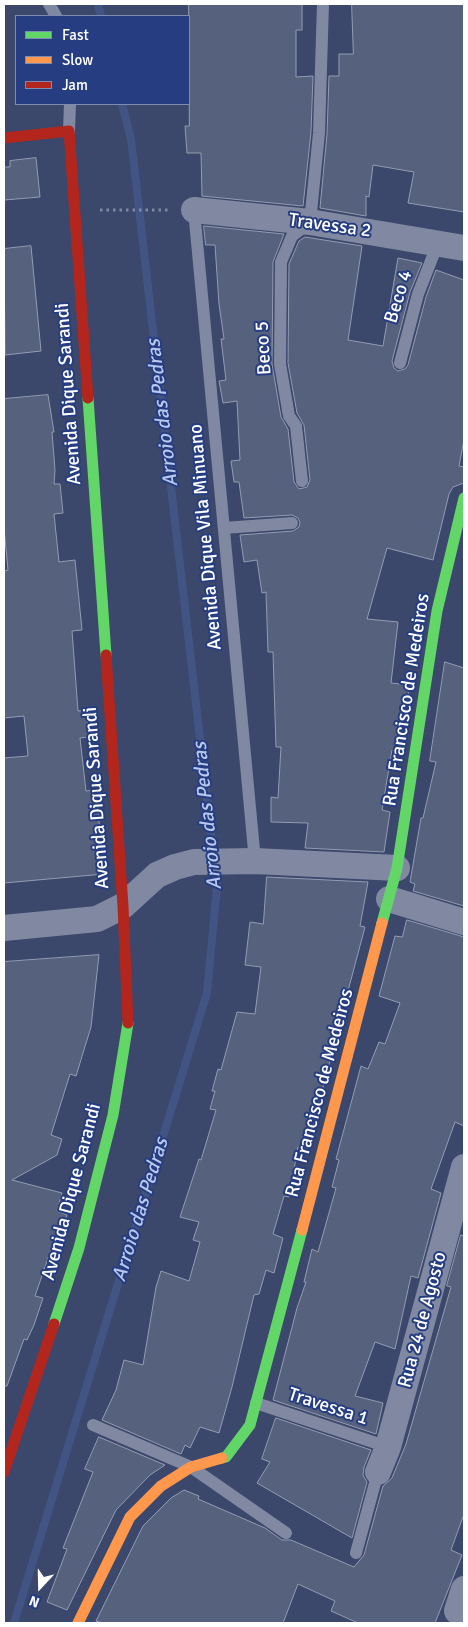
<!DOCTYPE html>
<style>
body{margin:0}
#map{position:relative;width:468px;height:1627px;overflow:hidden;background:#3b486c;font-family:Signika,sans-serif}
canvas{display:block}
.frame{position:absolute;inset:0;border:5px solid #fff;pointer-events:none}
.legend{position:absolute;left:15px;top:15px;width:175px;height:90px;box-sizing:border-box;background:#263e81;border:1px solid #7d8bb3;margin:0;padding:6px 9px;list-style:none;font-size:15px;color:#fff}
.legend li{display:flex;align-items:center;gap:10px;height:25px}
.legend b{width:25px;border:1px solid #7d8bb3}
.north{position:absolute;left:15px;top:1562px;width:50px;height:50px;-webkit-text-stroke:4px #263e81;paint-order:stroke;rotate:201deg;font-size:14px;font-weight:700;line-height:20px;text-align:center;color:#fff}
.north::after{content:'';display:block;margin:auto;width:18px;height:22px;background:#fff;clip-path:polygon(50% 0,100% 100%,50% 72%,0 100%)}
</style>
<div id="map">
<canvas width="468" height="1627"></canvas>
<div class="frame"></div>
<ul class="legend">
<li><b style="height:6px;background:#63d668"></b>Fast</li>
<li><b style="height:6px;background:#ff974d"></b>Slow</li>
<li><b style="height:6px;background:#b3261e"></b>Jam</li>
</ul>
<div class="north">N</div>
</div>
<script>
const ctx = document.querySelector('canvas').getContext('2d');
ctx.lineJoin = 'round';
function stroke(path, color, width, dash) { ctx.strokeStyle = color; ctx.lineWidth = width; ctx.lineCap = dash ? 'butt' : 'round'; ctx.setLineDash(dash || []); ctx.stroke(path); }
function paint(path, color) { ctx.fillStyle = color; ctx.fill(path, 'evenodd'); }
function write(font, color, halo, rows, align = 'center') {
  ctx.font = font + ' Signika,sans-serif'; ctx.lineWidth = 4; ctx.setLineDash([]); ctx.textBaseline = 'middle'; ctx.strokeStyle = halo; ctx.fillStyle = color; for (const [text, x, y, turn = 0] of rows) {
    ctx.save(); ctx.translate(x, y); ctx.rotate((+turn || 0) * Math.PI / 180); ctx.textAlign = isNaN(turn) ? turn : align; if (halo) ctx.strokeText(text, 0, 0); ctx.fillText(text, 0, 0); ctx.restore();
  }
}
const stream = new Path2D(`
 M98 4 101 16
 M14 1623 207 993 217 886 131 139 122 104`);
const building = new Path2D(`
 M189 4H302V30H296V77L313 76 311 132 303 206 202 196 201 153H187L185 126H189Z
 M352 4H464V212L408 203 414 172 373 165 369 197 366 196V216L320 208 327 134 329 76H339V54H353Z
 M36 158 40 197 4 200V167H10V161Z
 M204 226 284 234 273 262 272 364 281 417 288 429 294 482 299 489 307 487 310 480 304 425 297 413 288 363 289 264 299 241 305 237 362 246 348 340 383 346 398 258 422 263 410 292 392 361 394 368 398 371 405 369 408 365 426 297 436 270 464 280V440L459 466 464 467V483L453 487 449 494 433 560 387 548 367 619 398 622 391 683 410 685 399 752 392 750 382 810 390 812 384 852 305 848 308 823 271 822V797L278 798 281 747H276L273 652H268L266 592 262 593 257 560 244 562 240 535 293 531 299 527 300 522 298 518 292 515 244 518 239 482H234L231 461 240 460 237 401 223 403 219 381 226 380 221 339H224L219 304 215 245H206Z
 M31 246 41 351 5 355 4 249Z
 M48 395 54 432H52L55 470 54 484H60L63 513 54 514 59 562 75 560 82 630 72 631 78 711 86 710 89 737 80 738 86 791 96 790 104 874 4 883V758L28 756 24 716 4 718V571L8 570 4 528V399Z
 M445 662 464 668V906L413 891 415 884 410 882 421 818H423L436 762 430 761Z
 M267 877 368 882 360 926 365 927 348 991 344 993 334 1033 337 1034 307 1149 298 1147 289 1197 284 1196 273 1234 283 1238 274 1273 266 1270 259 1294 254 1295 232 1387 219 1433 200 1427 190 1448 185 1445 181 1454 102 1420 116 1390 124 1360 143 1365 156 1287 161 1271 189 1281 200 1242 193 1240 199 1222 180 1217 199 1159 201 1160 216 1110 210 1109 215 1091H212L218 1069 221 1070 237 1012 255 1014 261 967 245 965 250 922 263 924Z
 M407 920 464 937V1126L455 1122 431 1189 441 1193 418 1278 411 1276 395 1349 375 1342 355 1396 383 1403 376 1434 273 1400 297 1308 306 1282H304L312 1249 318 1252 336 1188 332 1187 339 1160 336 1159 361 1066 368 1069 379 1042 385 1044 400 1003 379 996 395 936 402 937Z
 M99 955 91 1027 76 1076 70 1074 51 1135 62 1139 57 1155 12 1180 62 1193 57 1211 67 1215 57 1239 55 1238 35 1296 43 1298 34 1325 27 1340 24 1339 7 1386H4V962Z
 M461 1235 464 1236V1514L451 1550 462 1555 435 1623H358L331 1611 335 1601 298 1584 283 1623H102L96 1621 143 1526 171 1498 184 1490 199 1496 198 1499 265 1528 282 1540H291L354 1567 364 1555 383 1486 392 1478 406 1444 451 1287 447 1286Z
 M276 1418 371 1450 364 1467 363 1475 367 1482 352 1538 257 1483 270 1462 262 1459Z
 M99 1437 165 1465 150 1475 116 1510 67 1610 47 1602 67 1549 63 1548 93 1472 85 1469Z`);
const path = new Path2D(`
 M100 210H169`);
const lane = new Path2D(`
 M49 4 56 16
 M69 131 70 104
 M194 210 255 861
 M400 363 418 294 438 243
 M302 481 296 426 289 416 280 364 281 262 292 236 310 222 319 133 323 4
 M224 528 292 523
 M256 1403 388 1447
 M93 1425 191 1467 286 1533
 M356 1553 378 1472`);
const street = new Path2D(`
 M194 210 310 222 464 248
 M389 899 464 922
 M4 928 97 919 123 906 157 875 175 867 194 862 255 861 397 868
 M378 1472 388 1447 464 1167
 M457 1611 464 1589`);
const fast = new Path2D(`
 M88 398 106 655
 M382 923 397 868 437 611 464 498
 M54 1324 79 1248 113 1115 128 1023
 M222 1458 226 1457 250 1425 302 1230`);
const slow = new Path2D(`
 M302 1230 382 923
 M78 1623 130 1517 161 1486 191 1467 222 1458`);
const jam = new Path2D(`
 M4 138 69 131 88 398
 M106 655 123 906 128 1023
 M4 1472 54 1324`);
const streetNames = [
 ["Travessa 2",330,226,8],
 ["Beco 4",399,297,-73],
 ["Beco 5",264,348,-93],
 ["Avenida Dique Sarandi",69,394,-94],
 ["Avenida Dique Vila Minuano",206,537,-95],
 ["Rua Francisco de Medeiros",407,700,-81],
 ["Avenida Dique Sarandi",97,798,-94],
 ["Rua Francisco de Medeiros",320,1093,-75],
 ["Avenida Dique Sarandi",72,1192,-75],
 ["Rua 24 de Agosto",423,1320,-75],
 ["Travessa 1",328,1407,18]
];
const waterNames = [
 ["Arroio das Pedras",163,413,-97],
 ["Arroio das Pedras",208,816,-96],
 ["Arroio das Pedras",141,1210,-73]
];
stroke(stream, '#425484', 8);
paint(building, '#56617e');
stroke(building, '#949cb1', 1);
stroke(path, '#8189a2', 3, [2.5, 4]);
stroke(lane, '#8189a2', 12);
stroke(street, '#8189a2', 26);
stroke(fast, '#63d668', 11);
stroke(slow, '#ff974d', 11);
stroke(jam, '#b3261e', 11);
write('19px', '#fff', '#263e81', streetNames);
write('italic 20px', '#b9c8ee', '#263e81', waterNames);
</script>
